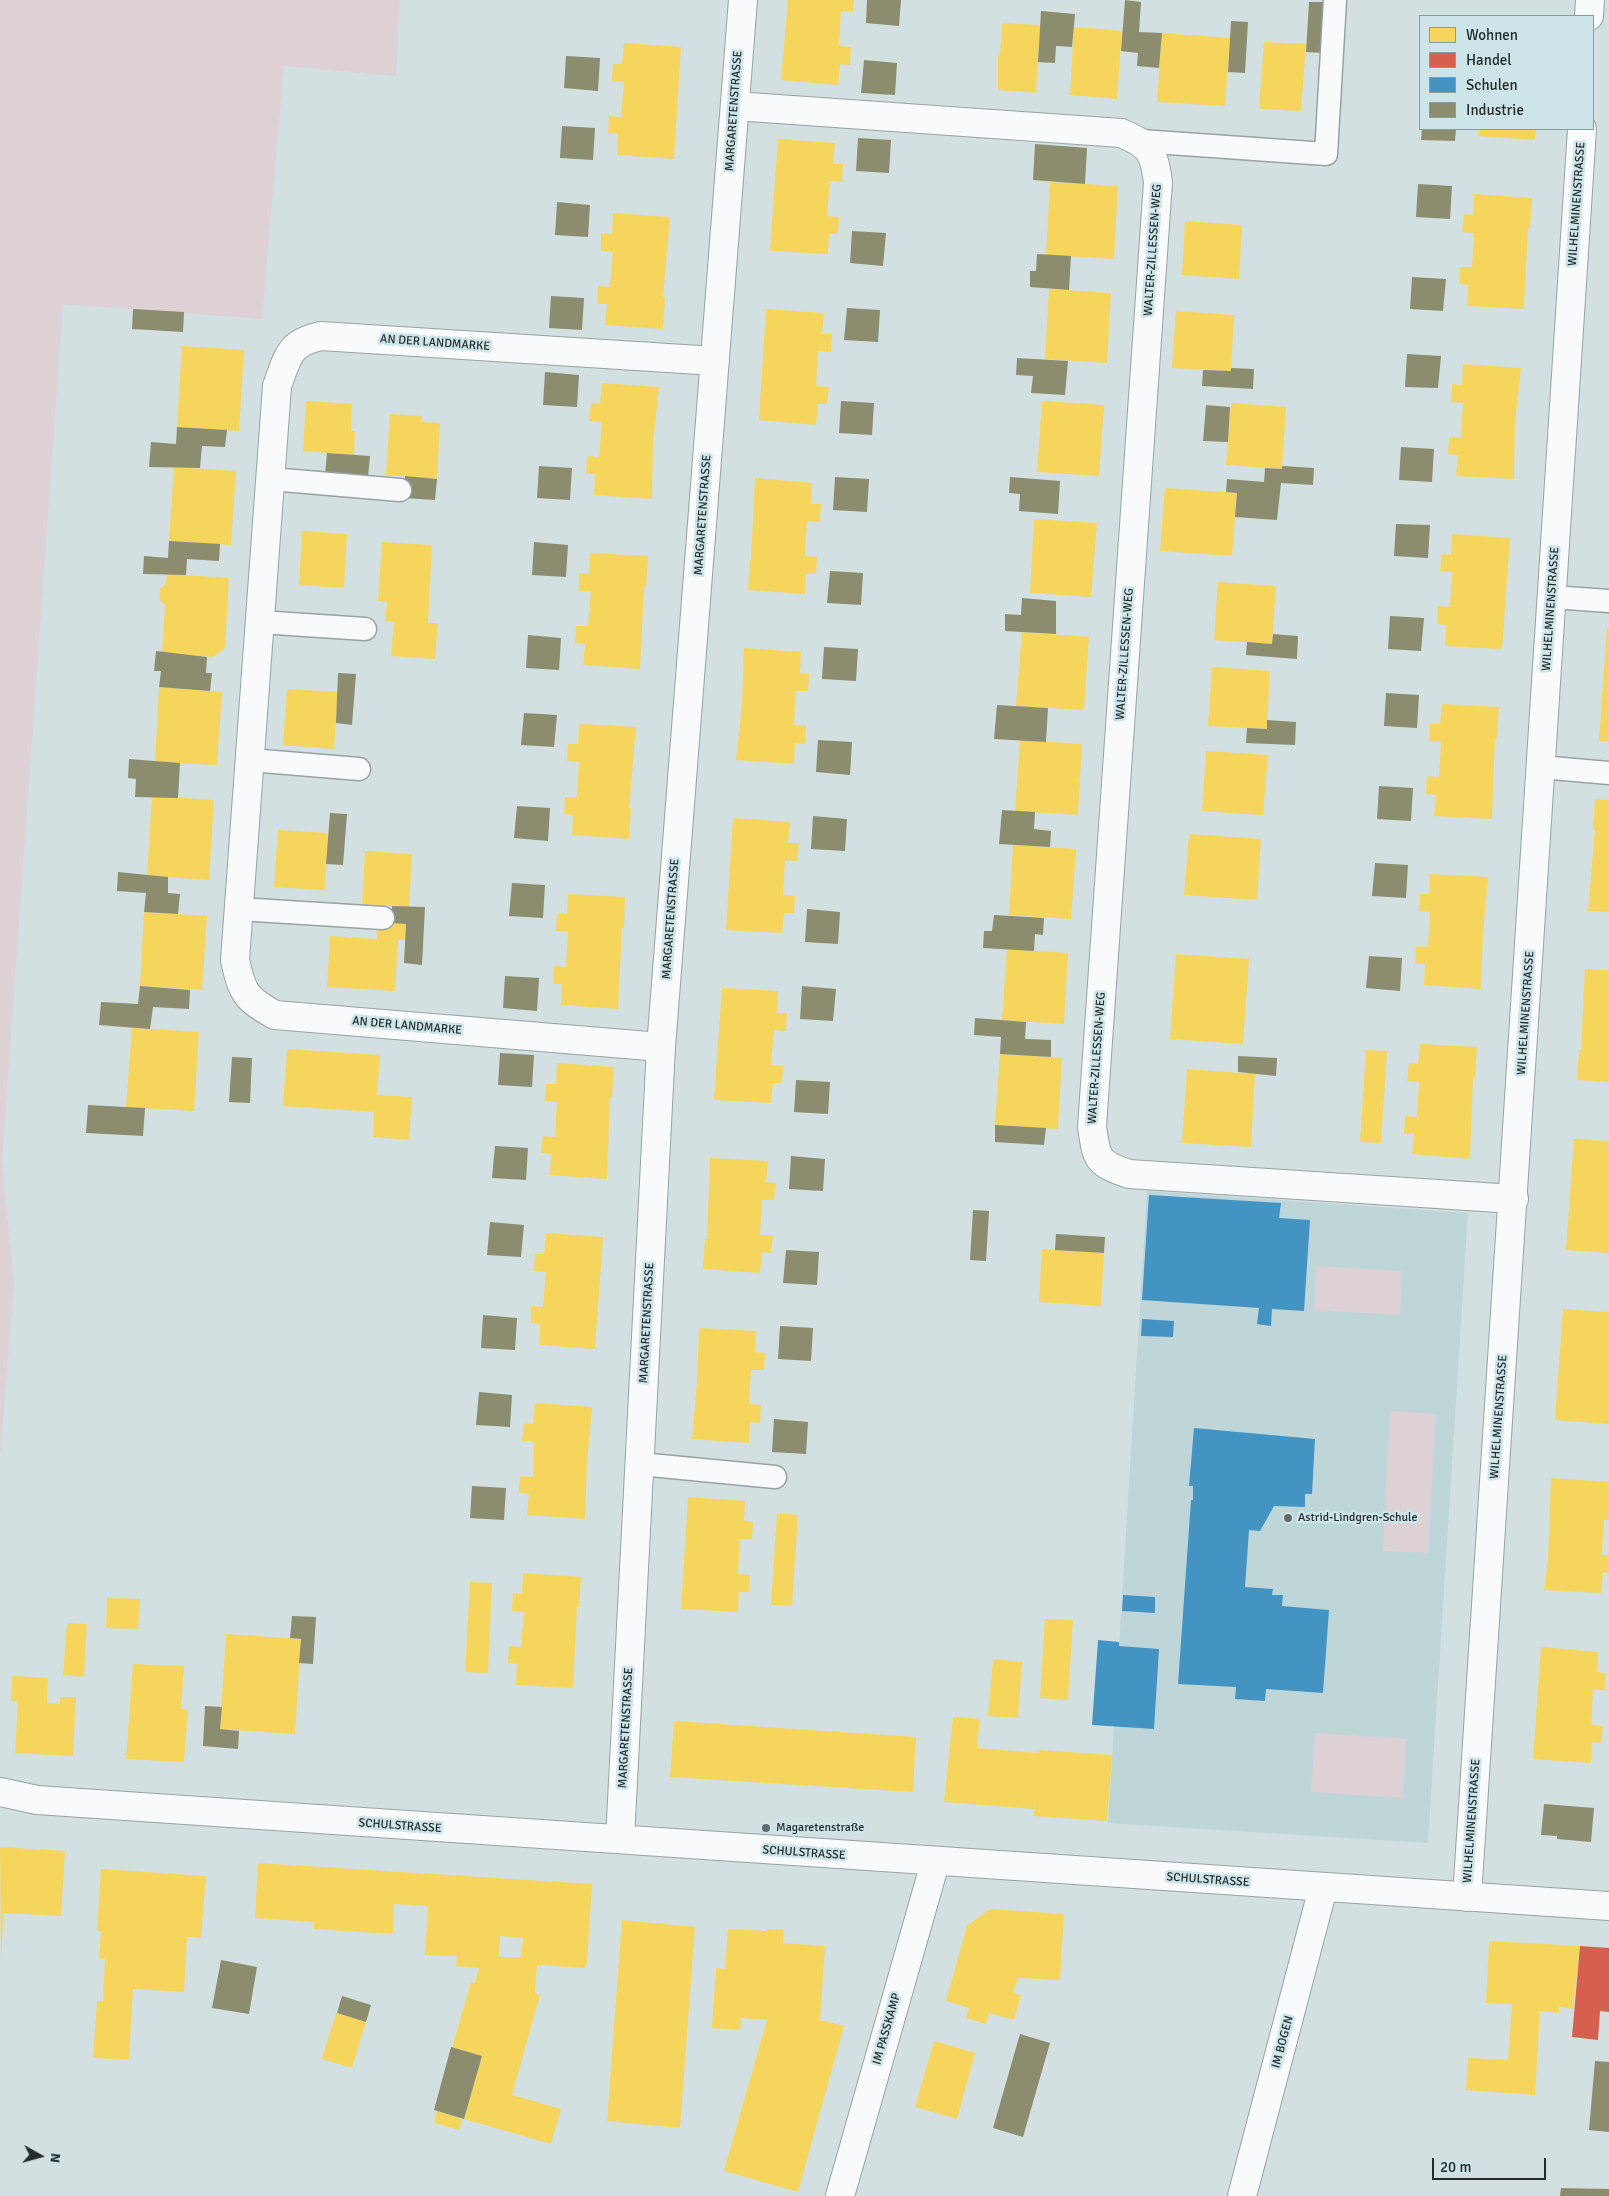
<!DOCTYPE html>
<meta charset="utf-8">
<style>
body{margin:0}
#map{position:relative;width:1609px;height:2196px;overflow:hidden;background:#d3e0e2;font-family:Signika,sans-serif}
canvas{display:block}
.legend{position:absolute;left:1419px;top:15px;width:175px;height:115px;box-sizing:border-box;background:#cde5e8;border:1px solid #899b9d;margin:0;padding:6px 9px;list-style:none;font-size:15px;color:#232c2d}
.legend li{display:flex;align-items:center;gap:10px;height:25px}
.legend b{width:25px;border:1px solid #899b9d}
.north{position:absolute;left:15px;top:2131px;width:50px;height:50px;-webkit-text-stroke:4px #cde5e8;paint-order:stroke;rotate:97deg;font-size:14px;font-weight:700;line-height:20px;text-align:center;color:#232c2d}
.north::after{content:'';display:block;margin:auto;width:18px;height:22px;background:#232c2d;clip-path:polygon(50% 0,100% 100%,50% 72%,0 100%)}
.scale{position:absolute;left:1432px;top:2158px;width:114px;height:22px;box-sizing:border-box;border:2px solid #232c2d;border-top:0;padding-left:6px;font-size:15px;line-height:18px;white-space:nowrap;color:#232c2d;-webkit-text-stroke:4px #cde5e8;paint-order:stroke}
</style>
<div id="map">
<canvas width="1609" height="2196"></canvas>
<ul class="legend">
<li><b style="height:14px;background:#f6d55c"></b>Wohnen</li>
<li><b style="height:14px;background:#d6604d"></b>Handel</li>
<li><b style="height:14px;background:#4393c3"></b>Schulen</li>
<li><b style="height:14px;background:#8c8c6e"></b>Industrie</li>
</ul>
<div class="north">N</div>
<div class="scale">20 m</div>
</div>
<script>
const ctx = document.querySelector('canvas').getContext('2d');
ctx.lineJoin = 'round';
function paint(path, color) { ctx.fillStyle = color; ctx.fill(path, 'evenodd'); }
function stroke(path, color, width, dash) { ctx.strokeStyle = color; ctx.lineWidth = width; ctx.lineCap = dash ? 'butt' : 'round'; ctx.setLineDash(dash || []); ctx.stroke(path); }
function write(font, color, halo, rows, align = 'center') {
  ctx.font = font + ' Signika,sans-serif'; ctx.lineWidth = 5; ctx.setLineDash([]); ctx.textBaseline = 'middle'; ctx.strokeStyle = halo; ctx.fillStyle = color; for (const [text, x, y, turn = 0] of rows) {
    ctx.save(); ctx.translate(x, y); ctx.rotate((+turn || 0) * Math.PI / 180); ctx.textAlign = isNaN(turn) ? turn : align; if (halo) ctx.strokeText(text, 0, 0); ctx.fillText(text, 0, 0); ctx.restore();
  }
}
const built = new Path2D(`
 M1147 1191 1468 1213 1428 1843 1108 1823Z`);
const green = new Path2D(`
 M0 0H400L396 76 284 66 262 319 63 304 2 1161 14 1285 0 1456Z
 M1317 1266 1402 1271 1400 1315 1314 1310Z
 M1390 1411 1436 1414 1428 1553 1383 1551Z
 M1315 1733 1406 1739 1403 1798 1311 1792Z`);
const homes = new Path2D(`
 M788 0H854L853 12 841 11 839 46 851 47 850 65 840 64 838 85 781 80Z
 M1002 23 1040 25 1036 93 998 90V56L1000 55Z
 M1074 27 1122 31 1117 99 1070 95Z
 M1162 33 1230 38 1225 106 1157 102Z
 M1264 42 1306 44 1301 111 1259 109Z
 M624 43 681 47 674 159 617 155 618 134H608L609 116 621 117 624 82 612 81 613 64H622Z
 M1479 129H1536L1535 140 1478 136Z
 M778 139 835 143 833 164H843L842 182 830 181 827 216 839 217 838 234H829L828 254 770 251Z
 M1050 182 1118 186 1114 259 1046 255Z
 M1474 194 1532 198 1530 229 1528 228 1524 309 1467 306 1468 285 1459 284 1460 267H1472L1474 233 1462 232 1464 214 1473 215Z
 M613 213 670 217 663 297 665 298 663 329 605 325 607 304H597L598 286 610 287 613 252 601 251V233L612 234Z
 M1185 221 1242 225 1239 279 1182 275Z
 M1049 289 1111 293 1107 363 1045 359Z
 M766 309 824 313 822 334H832L831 352 818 351 816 386 829 387 827 404H818L816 425 759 420Z
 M1176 311 1234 315 1231 371 1172 368Z
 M182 346 244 350 239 431 177 427Z
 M1463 364 1521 368 1515 423 1514 479 1456 476 1458 455 1448 454 1449 437 1461 438 1463 403 1451 402 1452 384 1462 385Z
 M602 383 659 387 653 443 652 499 594 495 595 474H586L587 456 599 457 602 422 589 421 591 403 600 404Z
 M306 401 352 404 351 431H355L354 455 303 451Z
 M1042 401 1104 405 1099 476 1037 472Z
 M1231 403 1286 407 1282 469 1226 465Z
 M390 414 422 416 421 422 440 423 437 479 386 475Z
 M174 467 236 471 231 545 169 541Z
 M755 478 812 483 811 504H821L820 522 807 521 805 556 817 557 816 574H806L805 594 748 590 750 560H751Z
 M1165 488 1237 493 1232 556 1160 551Z
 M1034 519 1097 523 1091 597 1030 593Z
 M302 531 347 534 344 588 299 585Z
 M1452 534 1510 538 1502 649 1445 646 1446 625 1437 624 1438 606 1450 607 1452 572 1440 571 1442 554 1451 555Z
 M382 542 432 545 428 623H438L435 659 391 656 394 622 385 621 387 602 378 601Z
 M590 553 648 556 646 587H644L640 669 583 665 585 644 575 643 576 626H588L591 591H579V573L589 574Z
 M167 574 229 578 225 648 213 657 162 653 165 605 159 599 160 589 166 583Z
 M1218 582 1276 586 1272 644 1214 640Z
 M1607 629H1609V741H1599Z
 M1022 632 1089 637 1084 710 1016 706Z
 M744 648 801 652 800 673 809 674 808 691H796L794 725 806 726 805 744 795 743 794 764 736 760 742 704Z
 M1212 667 1270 671 1267 729 1208 726Z
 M159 687 222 692 217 765 155 762Z
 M287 689 338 692 334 749 283 745Z
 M1442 704 1499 707 1497 738H1495L1492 819 1434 816 1436 795 1426 794 1427 776 1439 777 1441 742H1429L1430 724H1440Z
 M579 724 636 727 629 808H631L629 839 572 835 573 815 564 814 565 797H577L579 762 567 761 568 744H578Z
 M1020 740 1082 744 1080 779H1069L1080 780 1078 815 1015 811Z
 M1206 751 1268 755 1263 815 1202 811Z
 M152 796 214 800 209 880 147 876Z
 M1595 799 1609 800V912L1588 911 1595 830H1593Z
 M733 818 790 822 788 843H799L797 861 785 860 783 895 795 896 794 913H784L782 933 726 930Z
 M278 830 328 833 325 890 274 887Z
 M1189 834 1261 839 1257 900 1184 895Z
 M1013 845 1076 849 1071 919 1009 915Z
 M365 851 412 854 409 907 362 904Z
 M1430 874 1488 877 1483 933 1481 989 1424 985 1425 964H1415L1416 946 1428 947 1430 912 1419 911 1420 894H1429Z
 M568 894 625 897 624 928H622L618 1009 561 1005 562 984H553L554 966 566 967 568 932 556 931 557 914H567Z
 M144 912 207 916 202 990 140 986Z
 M378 922 406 924 405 940H398L395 991 327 987 330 936 377 939Z
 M1007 949 1068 953 1064 1024 1002 1020Z
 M1176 954 1249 959 1243 1044 1170 1039Z
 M1585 969 1609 970V1082L1577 1080 1579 1050H1581Z
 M722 988 778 991 777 1013H787L786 1031 774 1030 771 1065 783 1066 782 1083H773L771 1103 714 1100Z
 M132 1028 199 1032 194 1111 126 1107Z
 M1420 1044 1477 1047 1475 1078H1473L1470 1159 1412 1154 1414 1134H1404L1405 1116 1417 1117 1419 1082 1407 1081 1409 1063 1418 1064Z
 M287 1049 380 1055 377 1095 412 1097 409 1140 373 1137 374 1112 283 1106Z
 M1366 1050 1387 1051 1381 1143 1360 1142Z
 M1000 1054 1062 1058 1058 1129 995 1125Z
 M557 1063 614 1067 612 1098H610L607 1179 550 1175 551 1154 541 1153 543 1136 555 1137 557 1102 545 1101 546 1084H556Z
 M1187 1069 1255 1074 1251 1147 1182 1143Z
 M1574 1139 1609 1141V1253L1566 1250Z
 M710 1158 768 1161 766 1182 776 1183 774 1200H762L760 1235H773L771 1253 762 1252 760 1273 703 1269 705 1239H707Z
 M546 1233 603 1237 595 1349 539 1345 540 1324 531 1323V1306L543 1307 546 1272 534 1271 535 1254H544Z
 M1042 1249 1104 1253 1101 1306 1039 1302Z
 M1563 1309 1609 1312V1424L1555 1420Z
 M699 1328 756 1331 755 1352 765 1353 764 1370H751L749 1404 761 1405 760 1423 750 1422 749 1443 692 1439 697 1383Z
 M535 1403 592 1407 587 1463 585 1519 527 1515 529 1494 519 1493 520 1476 533 1477 534 1441H522L524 1423 533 1424Z
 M1551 1478 1609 1482V1520H1604L1602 1555H1609V1573L1603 1572 1601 1593 1544 1590 1548 1559Z
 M688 1497 745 1501 744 1521 753 1522 752 1540 740 1539 738 1574 750 1575 749 1592H739L738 1612 681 1609Z
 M777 1513 798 1515 792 1606 771 1605Z
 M523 1573 581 1577 579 1607H577L573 1688 516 1685 517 1664 508 1663 509 1646 521 1647 524 1612 512 1611 513 1593 522 1594Z
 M470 1582 492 1583 488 1673 465 1672Z
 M107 1598 140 1599 138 1629 106 1628Z
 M1045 1619 1073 1620 1068 1700 1040 1698Z
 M67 1623 87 1624 84 1677 63 1675Z
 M226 1634 301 1639 295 1734 220 1729Z
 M1541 1647 1598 1652 1597 1672 1606 1673 1605 1690H1593L1591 1725 1603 1726 1601 1743 1592 1742 1591 1763 1533 1759Z
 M993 1659 1022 1662 1018 1718 988 1716Z
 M133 1664 184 1666 181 1709 188 1710 184 1762 126 1759Z
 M12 1676 48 1678 47 1703 60 1704V1697H76L73 1756 15 1753 18 1702 11 1701Z
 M953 1717 980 1719 977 1748 1038 1753 1039 1750 1112 1755 1107 1821 1034 1816 1035 1798 1034 1809 944 1802Z
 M674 1721 916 1737 913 1792 670 1777Z
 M0 1847 65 1851 61 1916 4 1913 1 1957Z
 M258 1863 592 1884 587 1964 584 1968 537 1965 535 1993 540 1995 512 2095 561 2109 551 2144 464 2119 482 2056 452 2048 471 1982 475 1983 479 1968 456 1966 457 1956 425 1955 428 1906 394 1904 393 1934 314 1929V1922L255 1918ZM500 1936 523 1938 521 1957H499Z
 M101 1869 206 1876 201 1938 187 1937 184 1992 133 1989 129 2060 93 2058 97 2001H103L105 1959H99L101 1932 97 1931Z
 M990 1909 1064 1914 1060 1980 1018 1978 1013 1993 1021 1995 1014 2020 989 2013 986 2024 966 2018 969 2008 946 2001 967 1926Z
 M622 1920 695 1927 680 2128 607 2121Z
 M728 1929 766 1931V1929L784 1930 783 1943 825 1946 820 2020 844 2026 798 2192 724 2171 767 2020 741 2018 740 2030 712 2028 716 1968 725 1969Z
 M1489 1941 1580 1946 1573 2009 1559 2007V2013L1540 2011 1535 2095 1466 2090 1468 2058 1508 2060 1512 2004 1486 2003Z
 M336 2013 366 2022 352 2068 322 2059Z
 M934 2041 975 2053 957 2119 915 2107Z
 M437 2111 462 2119 459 2130 434 2123Z`);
const shops = new Path2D(`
 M1580 1946 1609 1948V2012L1600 2011 1598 2040 1572 2037Z`);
const schools = new Path2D(`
 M1149 1195 1281 1203 1279 1218 1310 1220 1304 1311 1272 1309 1271 1326 1257 1324 1259 1308 1142 1300Z
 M1142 1319 1174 1321 1173 1337 1141 1336Z
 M1194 1428 1315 1439 1312 1494H1305V1507L1274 1506 1260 1531 1249 1530 1245 1587 1273 1589 1272 1595H1283L1282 1606 1329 1610 1323 1693 1266 1689 1265 1701 1235 1699 1236 1687 1178 1684 1191 1500H1193V1486H1189Z
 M1123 1595 1155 1597V1613L1122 1611Z
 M1098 1640 1119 1642V1646L1159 1649 1154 1729 1092 1725Z`);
const industry = new Path2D(`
 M867 0H901L899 26 866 23Z
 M1125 0 1141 2 1139 32 1162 33 1159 68 1137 66 1138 53 1121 51Z
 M1309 2H1326L1323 53 1306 52Z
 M1041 11 1075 14 1072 47 1056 46 1055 63 1038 62Z
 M1231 21 1248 22 1245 73 1228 72Z
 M566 56 600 58 598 91 564 88Z
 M864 60 897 63 895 95 861 93Z
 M562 126 595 128 593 160 560 158Z
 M1422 129H1456L1455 141 1421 140Z
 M858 138 891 140 889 173 856 171Z
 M1035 144 1087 148 1085 184 1033 180Z
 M1418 184 1452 186 1450 219 1416 217Z
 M557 202 590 205 588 237 555 235Z
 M852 231 886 233 883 266 850 263Z
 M1037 254 1071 256 1069 290 1030 287V271H1036Z
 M1412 277 1446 279 1443 311 1410 309Z
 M551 296 584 298 582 330 549 328Z
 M847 308 880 310 878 342 844 340Z
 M133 309 184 312 183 332 132 329Z
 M1407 354 1441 356 1438 388 1405 387Z
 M1017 358 1068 361 1065 395 1031 393 1033 376 1016 375Z
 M1231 368 1254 369 1253 389 1202 386 1203 370 1231 371Z
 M545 372 579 375 577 407 543 405Z
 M841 401 874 403 872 435 839 433Z
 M1206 405 1230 407 1228 442 1203 441Z
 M177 427 227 430 225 447 202 446 200 468 149 467 151 442 176 444Z
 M1401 447 1434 449 1432 482 1399 480Z
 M327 453 370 456 368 477 325 475Z
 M539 466 572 468 570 500 537 498Z
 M1282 466 1314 468 1313 485 1281 483 1277 520 1235 517 1237 493 1226 492 1227 479 1264 482 1265 468 1282 469Z
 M405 476 437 479 435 500 404 498Z
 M835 477 869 479 867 512 833 510Z
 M1010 477 1060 481 1058 514 1019 511 1020 494 1009 493Z
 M1396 524 1430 525 1428 558 1394 556Z
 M169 541 220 544 219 561 187 559 186 575 143 574 144 556 168 558Z
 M534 542 568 545 566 577 532 575Z
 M830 571 863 573 861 605 827 603Z
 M1022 598 1056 601V634L1005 631V614L1021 615Z
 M1390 616 1424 618 1421 651 1388 649Z
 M1273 634 1298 636 1297 659 1246 655 1247 642 1272 644Z
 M528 635 561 638 559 670 526 668Z
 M824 647 858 649 856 681 822 679Z
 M156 651 207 657 206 673H212L210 691 159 687 161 671H154Z
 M338 673 356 674 352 725 336 723Z
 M1386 693 1419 695 1417 728 1384 726Z
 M997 705 1048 708 1046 742 994 739Z
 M524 713 557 715 554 747 521 745Z
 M1267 720 1296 722 1295 745 1246 743 1247 728 1267 729Z
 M818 740 852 742 850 775 816 772Z
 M129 759 180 763 178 798 135 797 136 779 128 778Z
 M1379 786 1413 788 1411 821 1377 819Z
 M517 806 550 808 548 841 514 838Z
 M1002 810 1035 812 1034 829 1051 831 1050 847 999 844Z
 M330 813 347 814 343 865 326 864Z
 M813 816 847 819 845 851 811 849Z
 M1375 863 1408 865 1406 898 1372 896Z
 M118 872 168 877V893L180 894 178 914 144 912 146 893 117 891Z
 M512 883 545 885 543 918 509 916Z
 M392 906 425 907 422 965 404 963 406 924 391 923Z
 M807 909 840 912 838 944 805 942Z
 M994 915 1044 918 1043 935 1035 934 1034 951 983 948 984 931H992Z
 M1369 956 1402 958 1400 991 1366 988Z
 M505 976 539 978 537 1011 503 1008Z
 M140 986 190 990 189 1009 153 1007 150 1029 99 1025 101 1002 138 1004Z
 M802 986 836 989 833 1021 800 1019Z
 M975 1018 1026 1022 1025 1039 1051 1040V1057L1000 1054 1001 1037 974 1035Z
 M500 1053 534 1055 532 1087 498 1085Z
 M1238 1056 1277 1058 1276 1076 1238 1072Z
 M232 1057 252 1058 250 1103 229 1102Z
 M796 1080 830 1082 828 1114 794 1112Z
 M88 1105 145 1108 143 1136 86 1133Z
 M995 1125 1046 1128 1044 1145 995 1142Z
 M495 1146 528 1148 526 1180 492 1178Z
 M791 1156 825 1159 823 1191 789 1189Z
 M973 1210 989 1211 986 1261 970 1260Z
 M490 1222 524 1225 521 1257 487 1255Z
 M1056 1234 1105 1237 1104 1253 1055 1250Z
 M786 1250 819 1252 817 1285 783 1283Z
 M483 1315 517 1318 515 1350 481 1348Z
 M780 1326 813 1328 811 1361 778 1359Z
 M479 1392 512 1395 510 1427 476 1425Z
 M774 1419 808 1422 806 1454 772 1452Z
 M472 1486 506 1488 504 1520 470 1518Z
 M292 1616 316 1617 313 1664 299 1663 301 1639 290 1638Z
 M205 1706 222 1707 220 1729 239 1731 238 1749 203 1746Z
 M1544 1804 1594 1808 1591 1842 1557 1839V1836L1541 1835Z
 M221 1960 257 1967 249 2014 212 2008Z
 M342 1996 371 2005 366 2022 337 2013Z
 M1020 2034 1050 2043 1023 2137 993 2128Z
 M451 2047 482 2056 464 2119 434 2110Z
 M1595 2061 1609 2062V2132L1589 2130Z
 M1561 2188 1609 2189V2196H1560Z`);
const service = new Path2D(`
 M1141 141 1326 154 1335 0
 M271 479 400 490
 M1552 597 1609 601
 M260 622 365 629
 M250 760 359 769
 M1541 767 1609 773
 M239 909 383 918
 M640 1464 775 1477`);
const minor = new Path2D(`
 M1589 16 1590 0
 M735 106 1121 133C1150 145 1154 152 1158 182L1092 1127C1097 1159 1096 1163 1129 1174L1514 1199
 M661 1047 275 1015C246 999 242 993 235 960L277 386C288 357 288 343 321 336L715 361
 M0 1792 37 1800C561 1836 1085 1872 1609 1906
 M620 1839 661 1047 743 0
 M1467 1897 1582 129
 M840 2196 935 1863
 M1242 2196 1323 1888`);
const markers = [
 [1288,1518,5,"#616b6c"],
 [766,1828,5,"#616b6c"]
];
const streetNames = [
 ["MARGARETENSTRASSE",734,111,-86],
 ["WILHELMINENSTRASSE",1577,204,-86],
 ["WALTER-ZILLESSEN-WEG",1153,250,-86],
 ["AN DER LANDMARKE",435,343,4],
 ["MARGARETENSTRASSE",703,515,-86],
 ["WILHELMINENSTRASSE",1551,609,-86],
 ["WALTER-ZILLESSEN-WEG",1125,654,-86],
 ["MARGARETENSTRASSE",671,919,-86],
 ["WILHELMINENSTRASSE",1526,1013,-86],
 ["AN DER LANDMARKE",407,1026,5],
 ["WALTER-ZILLESSEN-WEG",1097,1058,-86],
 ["MARGARETENSTRASSE",647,1323,-87],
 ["WILHELMINENSTRASSE",1499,1417,-86],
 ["MARGARETENSTRASSE",626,1728,-87],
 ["WILHELMINENSTRASSE",1472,1821,-86],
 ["SCHULSTRASSE",400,1826,4],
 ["SCHULSTRASSE",804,1853,4],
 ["SCHULSTRASSE",1208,1880,4],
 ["IM PASSKAMP",887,2029,-74],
 ["IM BOGEN",1283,2042,-75]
];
const poiNames = [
 ["Astrid-Lindgren-Schule",1298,1518],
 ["Magaretenstraße",776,1828]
];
paint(built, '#bfd6d9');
paint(green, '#ddd1d6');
paint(homes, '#f6d55c');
paint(shops, '#d6604d');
paint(schools, '#4393c3');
paint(industry, '#8c8c6e');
stroke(service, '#98a2a3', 25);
stroke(minor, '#98a2a3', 30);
stroke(service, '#f8fafb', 22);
stroke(minor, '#f8fafb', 28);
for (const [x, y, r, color] of markers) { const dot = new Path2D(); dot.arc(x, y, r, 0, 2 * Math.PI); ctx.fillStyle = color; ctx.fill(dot); stroke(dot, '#cde5e8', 2); }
write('12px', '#232c2d', '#cde5e8', streetNames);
write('12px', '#232c2d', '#cde5e8', poiNames, 'left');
</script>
